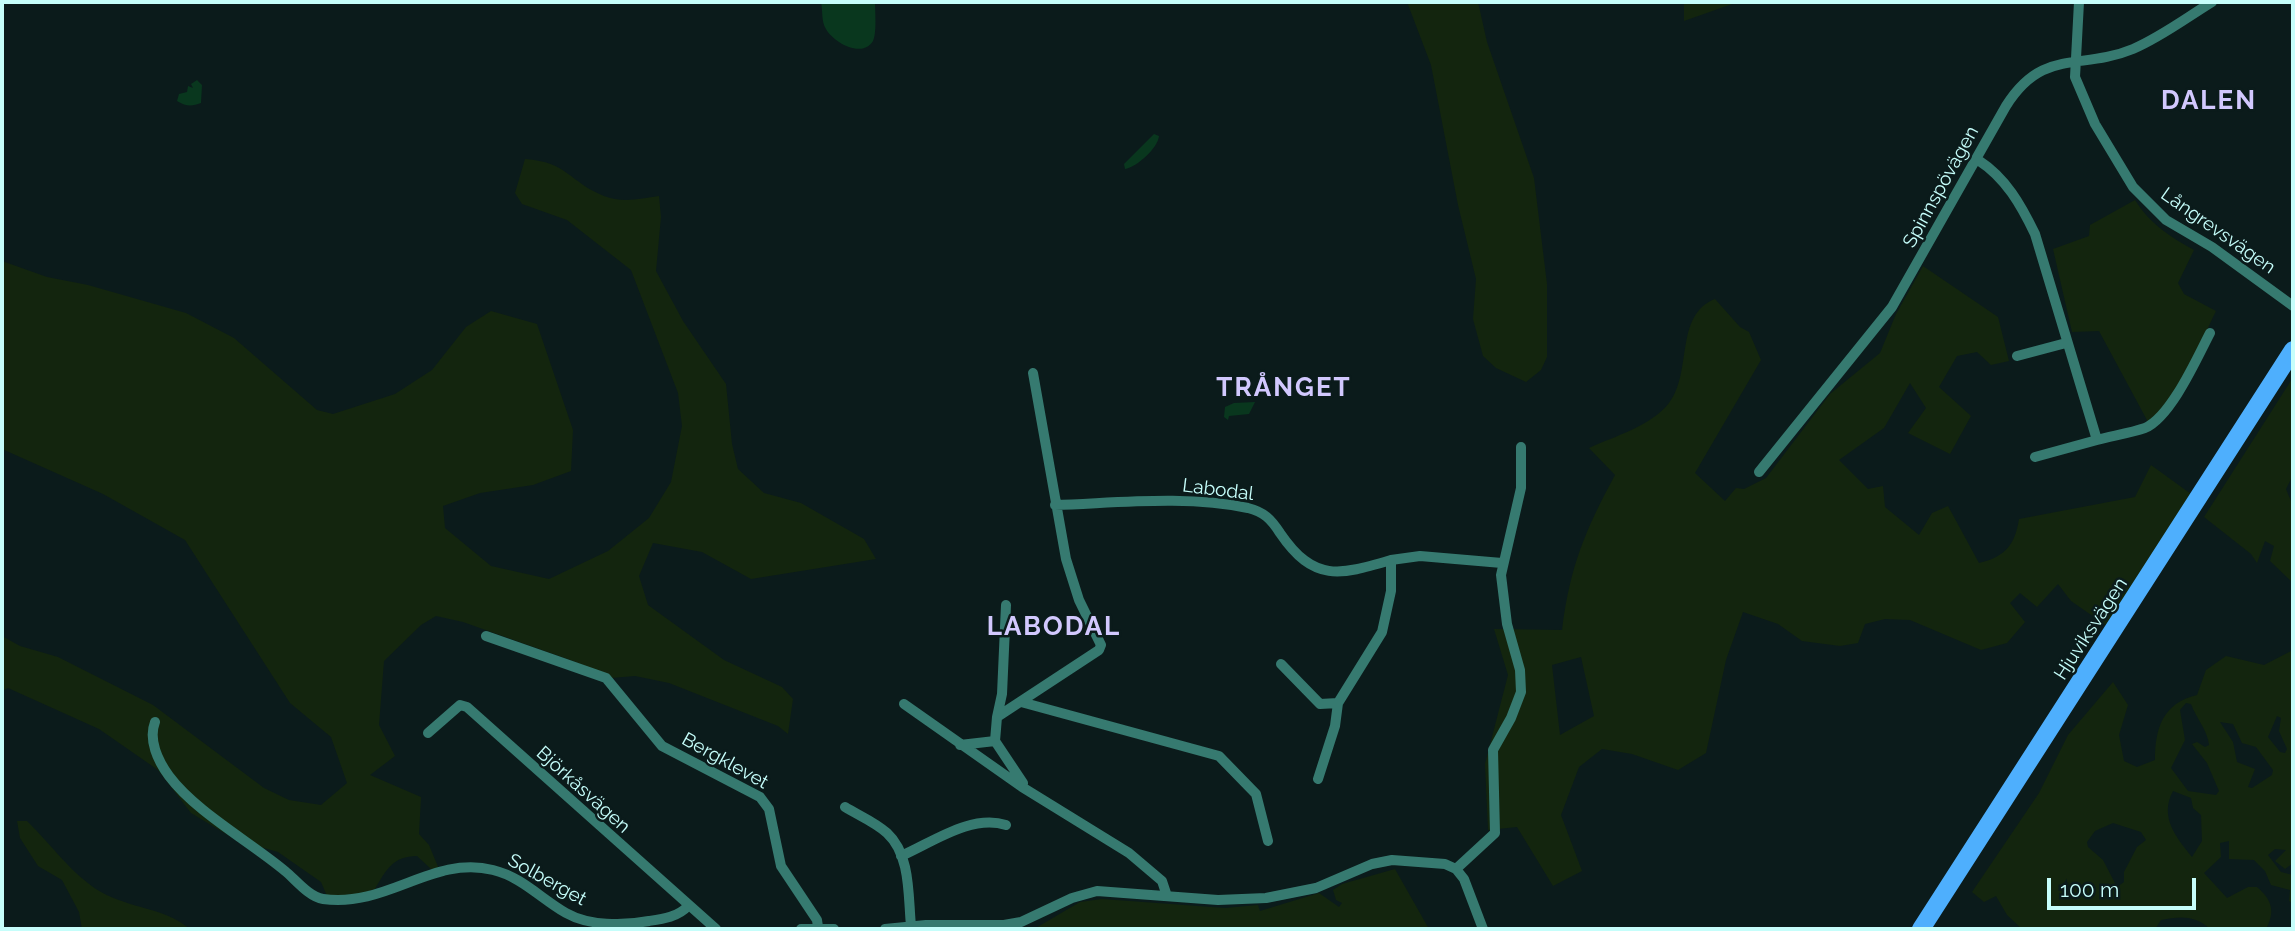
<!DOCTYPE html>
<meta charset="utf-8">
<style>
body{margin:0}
#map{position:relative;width:2295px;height:931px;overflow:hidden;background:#0b1b1b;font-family:Raleway,sans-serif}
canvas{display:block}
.frame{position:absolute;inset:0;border:4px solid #c6fefb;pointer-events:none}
.scale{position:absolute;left:2047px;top:878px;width:149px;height:32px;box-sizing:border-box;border:4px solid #c6fefb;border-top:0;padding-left:9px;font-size:21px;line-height:24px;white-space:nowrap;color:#c6fefb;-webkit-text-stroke:5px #0b1b1b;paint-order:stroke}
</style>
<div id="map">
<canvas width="2295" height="931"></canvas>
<div class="frame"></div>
<div class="scale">100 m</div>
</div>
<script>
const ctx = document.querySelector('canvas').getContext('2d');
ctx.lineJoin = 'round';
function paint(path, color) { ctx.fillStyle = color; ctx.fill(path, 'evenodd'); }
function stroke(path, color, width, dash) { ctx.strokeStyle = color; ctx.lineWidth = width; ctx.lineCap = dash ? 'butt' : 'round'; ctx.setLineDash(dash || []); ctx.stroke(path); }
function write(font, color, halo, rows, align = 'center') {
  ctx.font = font + ' Raleway,sans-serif'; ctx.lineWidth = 5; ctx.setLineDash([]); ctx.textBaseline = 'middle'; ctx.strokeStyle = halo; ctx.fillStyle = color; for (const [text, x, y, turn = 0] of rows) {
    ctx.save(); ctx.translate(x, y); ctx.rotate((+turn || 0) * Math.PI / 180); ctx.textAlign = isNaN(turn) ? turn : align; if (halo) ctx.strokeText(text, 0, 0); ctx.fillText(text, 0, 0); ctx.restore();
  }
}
const green = new Path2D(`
 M1407 2H1478L1487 42 1534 178 1547 284V357L1541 370 1526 382 1496 368 1483 356 1473 319 1476 279 1458 205 1431 65Z
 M1684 2H1738L1684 21Z
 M525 159C568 162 569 182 604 196 621 203 641 199 659 196L661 217 656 271 683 321 726 384 732 444 738 469 764 493 801 503 864 539 876 559 751 579 702 552 653 543 639 576 648 605 724 660 782 687 793 699 788 734 778 726 669 683 635 676 611 678 576 662 463 622 436 616 421 625 384 661 379 725 395 756 370 775 421 797 419 834 429 845 439 869H431L417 856C393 856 386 870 375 889L361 894 327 896 321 882 278 852 236 840 191 813 158 770 99 729 8 688 2 691V636L20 646 58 657 153 705 264 788 289 800 321 805 347 783 331 737 290 703 185 540 103 494 2 449V261L47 277 88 285 186 313 234 338 317 410 333 414 395 394 432 370 466 327 491 311 537 324 573 430 571 471 533 485 480 493 443 506 445 528 491 566 549 579 608 551 649 518 671 482 682 426 678 393 631 270 567 220 522 204 515 193Z
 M2135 200C2149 223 2170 237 2194 250L2178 283 2184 294 2216 311C2200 343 2178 402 2148 422L2099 331 2072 332 2053 249 2089 236 2090 225Z
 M1923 266 1998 317 2009 361 1991 365 1977 352 1957 356 1939 387 1971 416 1950 454 1908 433 1926 408 1910 383 1884 428 1839 460 1868 489 1883 486 1885 507 1919 535 1932 513 1948 506 1979 563C2005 557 2015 545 2019 519L2135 497 2151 465 2191 494 2110 628 2071 601 2058 584 2037 607 2020 593 2010 603 2025 622 2007 643 1981 650 1910 620 1885 619 1865 624 1858 643 1840 646 1802 641 1778 624 1743 612 1726 660 1706 753 1678 770 1632 754 1602 749 1579 767 1561 815 1582 871 1553 886 1517 827 1488 830 1485 764 1508 675 1494 629 1562 630C1570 566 1585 531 1615 475L1589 448C1615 436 1651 426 1669 403 1693 372 1674 315 1715 299L1740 327 1749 332 1761 360 1695 473 1725 501 1736 488 1744 489 1766 478 1830 394 1880 353 1896 314ZM1581 657 1594 716 1560 735 1552 665Z
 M2292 379 2293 475 2286 489 2293 506V583L2270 561 2274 546 2265 541 2257 563 2251 554 2204 517Z
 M2293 650V863L2285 869 2275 861 2286 850 2275 849 2268 855 2281 872 2293 875V904L2289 901 2290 890 2271 885 2265 871 2254 860 2229 859V841L2220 843 2221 857 2204 873 2227 898 2248 887H2257C2273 901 2275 912 2266 929H2210C2195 915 2180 916 2161 920L2155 929H2022L2007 915 1996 896 1984 902 1972 892 2039 793 2068 735 2113 682 2128 705 2119 735 2124 761 2137 767 2155 760C2155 728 2163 703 2197 695L2206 670 2226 656 2264 665ZM2186 703 2191 704C2196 718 2208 731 2209 745L2205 747 2197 742 2192 744 2207 763 2219 791 2216 795 2188 791 2171 768 2185 740 2180 710ZM2277 716 2281 718 2279 731 2287 749 2285 753 2280 752 2268 737ZM2220 722 2233 724 2242 743 2256 747 2273 770 2272 775 2252 788 2248 787 2255 769 2237 762 2233 742ZM2173 791 2191 798 2193 808 2201 815 2202 841 2192 857C2176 837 2159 817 2173 791ZM2113 823 2141 832 2146 840 2137 847 2124 872V882L2117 887 2103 860 2088 847 2087 842 2095 831Z
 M17 821H27C51 844 72 875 101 892 131 909 163 907 190 929H82L79 912 62 880 38 866 20 838Z
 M1395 869 1429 929H1034L1080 902 1102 899 1225 908 1258 905 1260 911 1319 893 1339 907 1342 903 1336 900 1333 890 1342 884Z`);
const water = new Path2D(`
 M821 2H875C875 11 877 33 873 41 862 59 833 42 826 29 821 21 823 11 821 2Z
 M197 80 202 85 201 103C192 106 187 107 177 101L179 94 187 92 188 86 193 88 191 84Z
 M1154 134 1159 136C1158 148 1137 167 1125 169L1124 164Z
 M1255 402 1249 414 1229 416 1228 420 1224 417 1225 407 1234 403Z`);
const minor = new Path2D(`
 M2079 2 2075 77 2095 124 2133 187 2166 220 2212 247 2293 306
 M1978 160C2006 178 2021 205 2035 234L2097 440C2112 436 2130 433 2145 428 2171 417 2197 358 2210 333
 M2017 356 2066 343
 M2035 457 2097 440
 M1759 472 1892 307 2006 106C2043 47 2080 71 2133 49 2161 37 2186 18 2212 2
 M1055 505C1117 503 1186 495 1248 508 1264 512 1271 519 1280 533 1314 583 1340 575 1391 560
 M486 636 606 678 662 746 760 797 769 809 781 866 817 920 818 927
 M1281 664 1320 704 1338 703
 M1021 702 1219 756 1256 794 1268 841
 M904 704 1022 787 1129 853 1162 881 1167 896
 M997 717 1002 694 1006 605
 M155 722C148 740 158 761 169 776 196 812 249 841 285 871 295 879 309 897 323 899 388 908 432 855 493 870 522 877 540 898 566 913 589 926 623 926 649 921 663 919 678 917 688 906
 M428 733 460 705 467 707 716 929
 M960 745 995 741
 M1318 779 1335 726 1338 703 1382 632 1391 591V560L1420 556 1502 563
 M1022 787 1023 783 995 741 997 717 1099 650 1101 645 1079 600 1066 559 1033 373
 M845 807C858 815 875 822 887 833 911 855 908 896 911 926
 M901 856C933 842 971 814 1006 825
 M1456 869 1495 833 1493 750 1511 718 1521 692 1520 670 1507 624 1501 575 1521 488V447
 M801 929H834
 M885 929 926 925H1004L1021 922 1072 898 1097 891 1218 900 1266 898 1316 888 1372 864 1392 860 1445 864 1456 869 1464 879 1483 929`);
const primary = new Path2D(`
 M1921 929 2293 350`);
const streetNames = [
 ["Spinnspövägen",1941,187,-61],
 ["Långrevsvägen",2218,231,35],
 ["Labodal",1218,490,7],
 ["Hjuviksvägen",2091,629,-57],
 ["Bergklevet",725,761,29],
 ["Björkåsvägen",583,790,42],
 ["Solberget",547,880,29]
];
const districtNames = [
 ["DALEN",2209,101],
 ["TRÅNGET",1284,388],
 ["LABODAL",1054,627]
];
paint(green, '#13250e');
paint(water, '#09371e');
stroke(minor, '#367a70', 10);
stroke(primary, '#4eaffd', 18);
write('19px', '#c6fefb', '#0b1b1b', streetNames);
ctx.letterSpacing = '2px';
write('bold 26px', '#d2c8fe', '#0b1b1b', districtNames);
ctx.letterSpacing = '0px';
</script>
